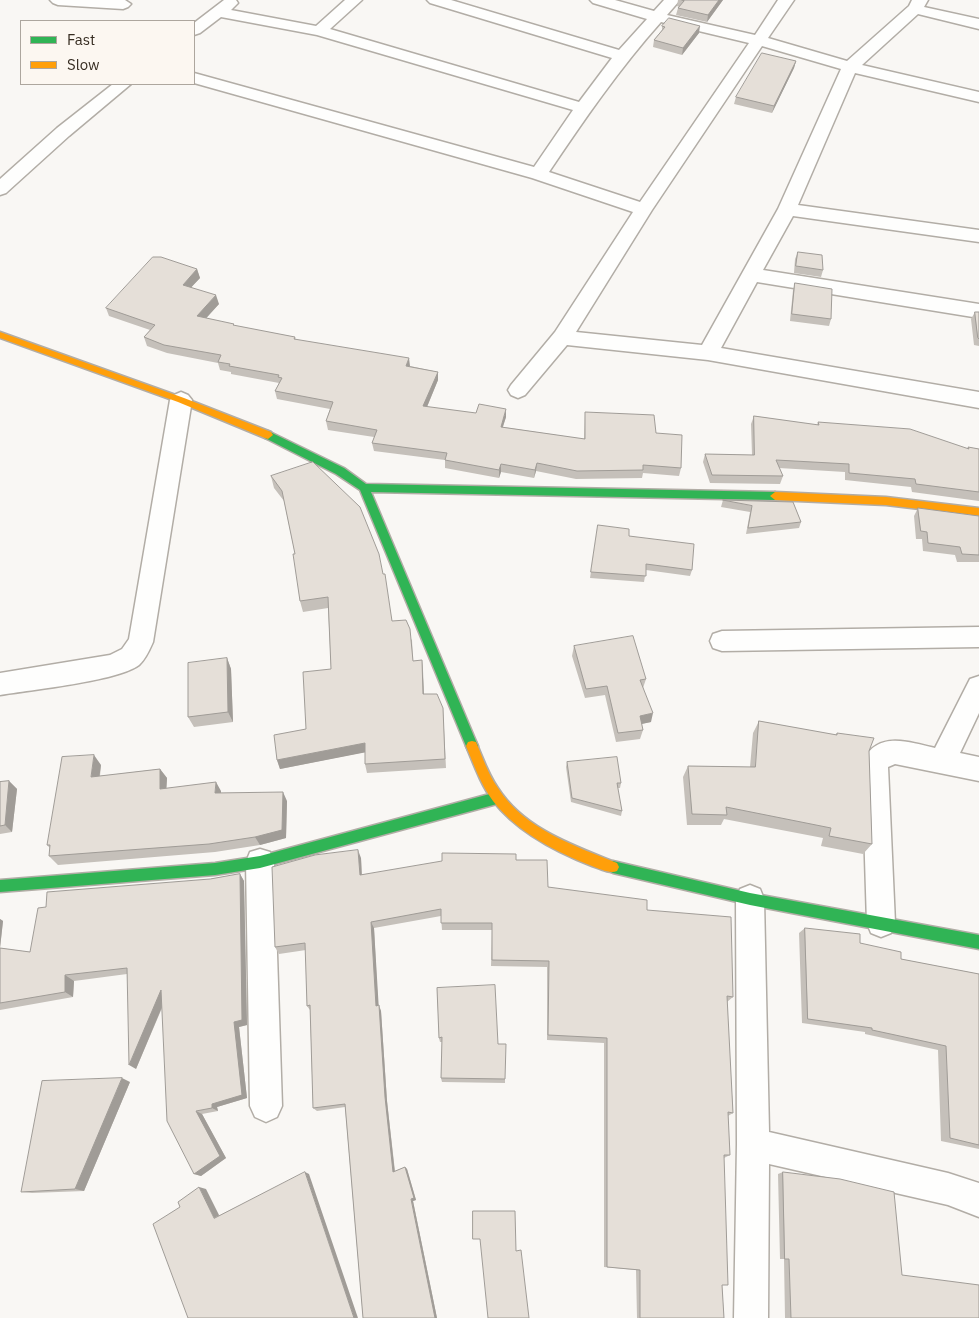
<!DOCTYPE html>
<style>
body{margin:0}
#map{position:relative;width:979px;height:1318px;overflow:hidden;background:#f9f7f4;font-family:"IBM Plex Sans",sans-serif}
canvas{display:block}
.legend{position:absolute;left:20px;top:20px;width:175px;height:65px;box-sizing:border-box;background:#fcf7f1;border:1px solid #ada69e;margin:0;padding:6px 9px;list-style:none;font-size:15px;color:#362c21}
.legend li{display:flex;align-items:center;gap:10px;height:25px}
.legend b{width:25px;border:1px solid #ada69e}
</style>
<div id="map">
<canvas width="979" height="1318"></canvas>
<ul class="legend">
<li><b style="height:6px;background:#30b455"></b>Fast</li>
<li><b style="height:6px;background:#ff9f0a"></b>Slow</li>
</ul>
</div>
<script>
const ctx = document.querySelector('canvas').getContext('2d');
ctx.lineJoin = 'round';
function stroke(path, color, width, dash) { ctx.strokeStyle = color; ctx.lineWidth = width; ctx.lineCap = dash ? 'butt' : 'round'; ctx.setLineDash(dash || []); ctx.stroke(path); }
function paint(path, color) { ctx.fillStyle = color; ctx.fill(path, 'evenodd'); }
const street = new Path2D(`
 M50 0H125L131 4 128 7 123 9 58 5 53 3Z
 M224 0H236L238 3 231 10 316 26 345 0H362L330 29 579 102 612 58 430 3 427 0H451L619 50 647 19 593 3 590 0H615L654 11 664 0H680L667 15 755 35 778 0H794L768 38 847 61 909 6 912 0H928L924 7 979 19V29L918 14 862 65 979 92V102L855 73 798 205 979 230V242L793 216 763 270 979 304V318L757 282 721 348 979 392V408L708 360 567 345 525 395 518 398 511 395 508 390 511 385 555 332 633 212 532 178 194 83V73L534 167 573 110 317 35 221 17 200 33 194 35V23ZM661 22 749 43 640 202 549 172C584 120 619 69 661 22ZM762 46 841 69 778 209 702 345 576 332 652 210Z
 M113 84H131L69 136 6 193 0 195V179L57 128Z
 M181 392 188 395 192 400 153 642C150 649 145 660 139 665 118 681 30 690 0 695V673L110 655 122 649 129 639 170 400 174 395Z
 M979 627V647L722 651 713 648 710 641 713 634 722 631Z
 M979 676V713L960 753 979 757V781L895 764 888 767 895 923 891 933 881 937 871 933 867 923 862 763C877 730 907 742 935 748L970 679Z
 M260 849 270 852 274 862 282 1106 277 1117 266 1122 255 1117 250 1106 246 862 250 852Z
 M750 885 760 889 764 899 769 1132 948 1173 979 1183V1217L948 1205 769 1164 768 1318H734L737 1144 736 899 740 889Z`);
const fast = new Path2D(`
 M268 431 344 468 366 484 775 492 780 496 775 500 371 492 478 746 476 750 472 751 468 750 466 746 360 490 336 474 265 438 263 435 265 432Z
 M497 792 501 794 503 798 501 802 497 804 260 868 215 875 0 892V880L215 863 260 856Z
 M613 861 750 893 979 935V949L750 905 613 873 609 871 607 867 609 863Z`);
const slow = new Path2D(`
 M0 332 184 398 271 432 273 435 268 439 265 438 178 402 0 338Z
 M775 492 886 497 979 508V516L886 505 775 500 770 496Z
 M472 741 476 742C483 758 488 774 498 788 524 829 575 846 617 863L619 867 617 871C610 874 600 869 592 866 556 852 517 832 493 801 481 785 474 765 466 746L468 742Z`);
const wall = new Path2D(`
 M678 0H723L707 22 676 15 678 8 679 7 677 6Z
 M662 26 699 33 682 55 653 47 654 40 662 30Z
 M796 61 794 68 772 113 734 104 736 97Z
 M798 252 823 270 821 277 794 273 795 259Z
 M197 269 200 278 191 287 219 304 206 318 235 326 295 337 296 340 410 366 438 372V380L427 407 506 417 503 427 584 439 585 412 656 433 681 468 679 476 643 473 642 478 576 479 536 471 534 478 501 472 499 478 445 468V460L374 451 372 443 374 437 328 430 326 421 330 409 277 399 275 391 279 383 231 374V372L220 370 218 363 167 353 147 346 144 337 150 330 109 316 106 308Z
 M795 283 831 319 829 326 790 321 793 290Z
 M975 312H979V346L974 345 971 319Z
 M754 416 817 425 818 422 967 449 968 447 979 449V501L912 492 911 487 845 480V472L779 468 783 476 780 484 710 483 703 462 705 454 752 455 751 424Z
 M271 476 383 574 392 621 412 640 413 661 422 660 424 694 443 708 446 768 367 773 365 764V752L280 769 277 760 306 729 331 669 328 608 303 612 300 601 295 554 284 501 274 488Z
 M723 500 793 502 801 522 799 528 746 534 750 512 721 507Z
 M918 508 979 516V562H957L955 555 923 551 922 539H916L914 516Z
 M598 525 629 536 692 570 690 576 646 570 644 582 590 578Z
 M574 646 646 679 643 688 651 722 641 724 643 730 640 739 616 742 605 695 585 698 572 656Z
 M227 658 231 669 233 722 194 727 188 717Z
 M759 721 835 735 837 733 869 751 872 844 863 854 821 846 823 838 724 819 721 825H687L683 777 688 766 750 767 753 733Z
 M567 762 621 783 620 788H617L622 811 621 816 571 802 566 767Z
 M101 765 100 776 160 769 167 778 166 788 221 791V793L287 801 286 838 260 845 215 852 58 865 49 856 50 848 47 845Z
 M9 781 17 789 12 832 0 834V782Z
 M361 858 362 875 516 860 548 887 647 910 733 997 727 1002 733 1113 728 1116 730 1155 724 1158 722 1285 724 1318H637L636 1270 604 1267V1043L547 1040V967L491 966 492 930H442L441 916 374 928 378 1005 381 1011 387 1101 395 1171 405 1167 407 1169 416 1200 413 1201 437 1318H363L345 1107 317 1111 313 1108 310 1010 307 1006 306 950 279 954 275 947Z
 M240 874 244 881 247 1025 239 1027 247 1098 217 1107 218 1111 202 1114 226 1158 201 1176 194 1174 162 1008 136 1069 127 974 74 981 73 997 0 1010V919L3 921 0 948 30 952 210 879Z
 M805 928 860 943 901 959 979 974V1149L941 1141 938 1050 865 1034V1032L802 1023 799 933Z
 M437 988 498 1044 505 1079V1083L442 1082 441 1078 442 1042H440L439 1038Z
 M130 1082 84 1191 32 1193 21 1192Z
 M783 1172 902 1275 979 1318H785L784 1259H780L778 1174Z`);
const shadedWall = new Path2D(`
 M719 0H723L707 22 708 15Z
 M700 26 699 33 682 55 683 48Z
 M796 61 794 68 772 113 774 106Z
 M197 269 200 278 186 293 183 285Z
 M216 295 219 304 200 325 197 316Z
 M409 358 410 366H406Z
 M438 372V380L424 414 423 406Z
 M506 409V417L500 435 501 427Z
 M537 463 536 471 534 478 535 470Z
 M501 464V472L499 478V470Z
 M227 658 231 669 233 722 228 712Z
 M422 660 423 670 424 704 423 694Z
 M653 713 651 722 637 725 640 716Z
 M365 743 367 752 280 769 277 760Z
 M94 755 101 765 98 786 91 777Z
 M160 769 167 778 166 798 160 789Z
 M9 781 17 789 12 832 5 825Z
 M216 782 221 791V802L215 793Z
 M283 792 287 801 286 838 260 845 255 837Z
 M358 850 361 858 362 883 360 875Z
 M240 874 244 881 247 1025 239 1027 247 1098 217 1107 218 1111 212 1108V1104L234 1022Z
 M0 919 3 921 0 948Z
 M371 922 374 928 379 1011 376 1006Z
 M65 975 74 981 73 997 65 992Z
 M161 990 167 995 136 1069 129 1065Z
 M379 1005 381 1011 387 1101 395 1174 393 1172 385 1097Z
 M122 1078 130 1082 84 1191 75 1189Z
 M196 1111 202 1114 226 1158 201 1176 194 1174Z
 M405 1167 407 1169 416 1200 413 1201 437 1318H435Z
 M305 1172 309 1174 358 1318H354Z
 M199 1187 206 1189 221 1219 214 1218Z`);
const building = new Path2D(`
 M682 0H719L708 15 678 8 684 1Z
 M669 18 700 26 683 48 654 40 665 27 662 26Z
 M762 53 796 61 774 106 736 97Z
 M798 252 822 255 823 270 796 266Z
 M153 257H161L197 269 183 285 216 295 197 316 234 324 233 325 295 337 294 339 409 358 406 366 438 372 423 406 476 413 479 404 506 409 501 427 585 439V412L654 415 656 433 682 435 681 468 643 465V470L577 471 537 463 535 470 501 464 499 470 445 460 447 453 372 443 377 430 326 421 333 402 275 391 282 378 278 377 279 375 229 366 230 364 218 362 221 355 164 345 144 337 155 325 106 308Z
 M795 283 832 289 831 319 792 314Z
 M975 312H979V339L978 338Z
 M754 416 819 425 818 422 910 429 969 449 968 447 979 449V492L916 484 915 479 849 473V464L776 460 783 476 712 475 705 454 754 455Z
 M313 462 360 507 379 554 383 574H385L392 621 406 620 410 629 413 661 422 660 423 694H437L443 708 445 759 365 764V743L277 760 274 735 306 729 303 672 331 669 328 597 300 601 293 554H295L282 491 271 476Z
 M723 500 793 502 801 522 748 528 752 506Z
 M918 508 979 516V555L962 554 960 547 928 543 927 532 921 531Z
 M598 525 629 529V536L694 544 692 570 646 564V576L591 572Z
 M633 636 646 679 640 680 653 713 640 716 643 730 618 733 607 686 586 689 574 646Z
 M227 658 228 712 188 717V663Z
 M759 721 837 735V733L874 738 869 751 872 844 829 836 831 828 726 807 727 815 692 814 688 766 755 767Z
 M94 755 91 777 160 769V789L216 782 215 793 283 792 282 830 255 837 209 844 49 856 50 845H47L62 757Z
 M617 757 621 783H617L622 811 572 798 567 762Z
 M9 781 5 825 0 826V782Z
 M358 850 360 875 442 861V853L516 854V860H547L548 887 647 900V910L731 917 733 997 727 996 733 1113 728 1112 730 1155H724L728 1285H722L724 1318H640V1270L607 1267V1038L548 1035 549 961 492 960V923H441V909L371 922 376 1006 379 1005 385 1097 393 1172 405 1167 414 1198 411 1199 435 1318H363L345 1104 313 1108 310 1005 307 1006 305 943 275 947 272 867 315 855Z
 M240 874 242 1020 234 1022 242 1095 212 1104V1108L196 1111 220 1156 194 1174 167 1121 161 990 129 1065 127 968 65 975V992L0 1003V948L30 952 38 908 46 907 47 892 210 879Z
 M805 928 860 934V943L901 952V959L979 974V1145L950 1138 946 1046 872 1030V1028L808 1019Z
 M495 985 498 1044H506L505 1079 441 1078 442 1037 439 1038 437 988Z
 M122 1078 75 1189 21 1192 42 1081Z
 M305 1172 354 1318H188L153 1224 180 1207 178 1202 199 1187 214 1218Z
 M783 1172 840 1179 894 1192 902 1275 979 1285V1318H791L789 1259H785Z
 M473 1211H515L516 1251 521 1250 529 1318H488L480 1239H473Z`);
stroke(street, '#b2ada6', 3);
stroke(fast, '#b2ada6', 3);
stroke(slow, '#b2ada6', 3);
paint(street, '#fefefd');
paint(fast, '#30b455');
paint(slow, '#ff9f0a');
paint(wall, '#c5c0ba');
paint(shadedWall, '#a09c97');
paint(building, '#e5dfd8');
stroke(building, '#a09c97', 1);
</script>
